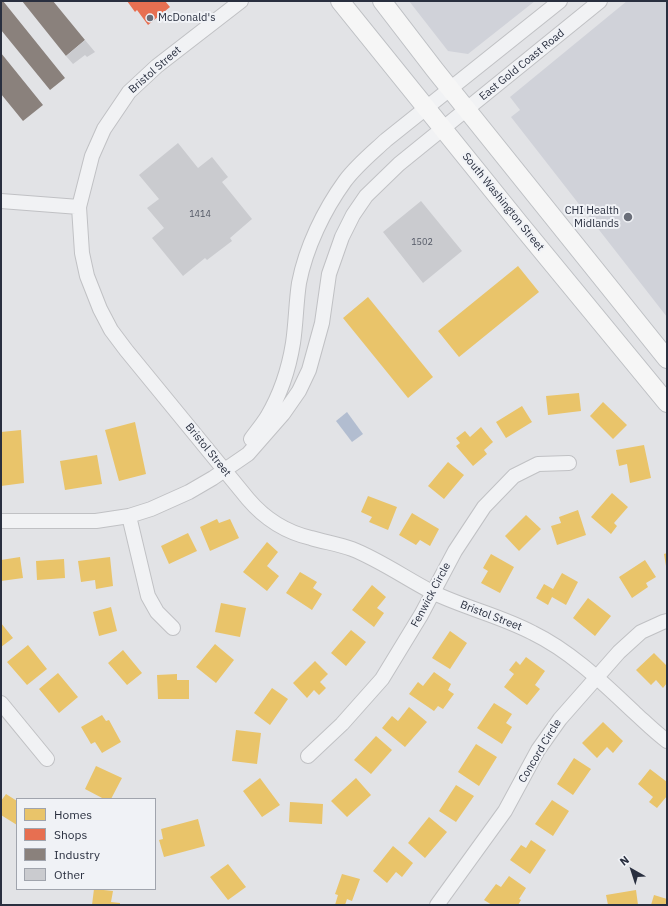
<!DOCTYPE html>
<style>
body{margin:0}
#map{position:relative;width:668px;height:906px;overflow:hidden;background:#e2e3e6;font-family:"IBM Plex Sans",sans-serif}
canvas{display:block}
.frame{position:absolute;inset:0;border:2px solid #292f3f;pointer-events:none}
.legend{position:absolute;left:16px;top:798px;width:140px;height:92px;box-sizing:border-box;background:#f0f2f6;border:1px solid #a0a4ad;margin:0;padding:5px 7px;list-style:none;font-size:12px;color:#292f3f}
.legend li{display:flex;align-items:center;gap:8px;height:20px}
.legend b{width:20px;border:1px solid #a0a4ad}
.north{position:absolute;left:612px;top:850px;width:40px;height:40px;-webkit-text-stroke:3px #f0f2f6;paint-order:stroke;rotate:321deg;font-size:11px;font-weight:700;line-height:16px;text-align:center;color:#292f3f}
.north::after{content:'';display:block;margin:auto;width:14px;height:18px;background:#292f3f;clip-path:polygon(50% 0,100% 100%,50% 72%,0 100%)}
</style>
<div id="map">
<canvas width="668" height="906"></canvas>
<div class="frame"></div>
<ul class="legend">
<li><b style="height:11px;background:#e9c46a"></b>Homes</li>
<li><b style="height:11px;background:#e76f51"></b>Shops</li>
<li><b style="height:11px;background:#8a817c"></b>Industry</li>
<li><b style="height:11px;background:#cacbcf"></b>Other</li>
</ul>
<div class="north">N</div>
</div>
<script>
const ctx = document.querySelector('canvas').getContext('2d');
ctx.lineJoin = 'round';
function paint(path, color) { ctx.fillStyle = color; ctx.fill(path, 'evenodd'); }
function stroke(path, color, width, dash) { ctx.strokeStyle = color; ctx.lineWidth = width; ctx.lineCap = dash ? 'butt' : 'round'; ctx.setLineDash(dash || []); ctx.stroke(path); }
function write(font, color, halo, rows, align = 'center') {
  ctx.font = font + ' "IBM Plex Sans",sans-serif'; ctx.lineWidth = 4; ctx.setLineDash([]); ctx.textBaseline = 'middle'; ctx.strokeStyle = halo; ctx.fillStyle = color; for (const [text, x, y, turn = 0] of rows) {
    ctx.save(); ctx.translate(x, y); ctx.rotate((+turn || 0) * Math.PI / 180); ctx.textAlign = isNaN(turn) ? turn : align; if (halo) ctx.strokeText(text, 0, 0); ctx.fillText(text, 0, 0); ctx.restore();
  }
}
const built = new Path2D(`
 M409 1H535L468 54 448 51Z
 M627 1H667V317L511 117 520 110 510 97Z`);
const water = new Path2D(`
 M347 412 363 434 352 442 336 421Z`);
const homes = new Path2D(`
 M518 266 539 292 459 357 438 331Z
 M368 297 433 377 408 398 343 318Z
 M579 393 581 411 548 415 546 396Z
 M603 402 627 425 613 439 590 416Z
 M522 406 532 422 506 438 496 422Z
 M135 422 146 474 119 481 105 430Z
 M481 427 493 442 484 450 487 454 473 466 456 446 460 443 456 438 465 431 470 437Z
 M21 430 24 483 1 486V432Z
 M644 445 651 478 630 483 627 464 619 466 616 450Z
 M97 455 102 484 65 490 60 461Z
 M448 462 464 475 444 499 428 486Z
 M612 493 628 507 614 523 617 526 611 534 591 517Z
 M368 496 397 507 388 530 369 522 372 517 361 512Z
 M578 510 586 535 557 545 551 526 561 523 559 517Z
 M412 513 439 529 430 546 420 540 416 545 399 535Z
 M526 515 541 529 519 551 505 536Z
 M217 519 219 523 230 519 239 538 210 551 200 527Z
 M188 533 197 551 169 564 161 546Z
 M267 542 278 552 267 566 279 576 267 591 243 572Z
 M667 553V566H666L664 554Z
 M491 554 514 567 500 593 481 583 488 571 483 568Z
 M20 557 23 578 1 581V560Z
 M110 557 113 586 96 589 95 580 81 582 78 561Z
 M64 559 65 578 37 580 36 561Z
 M645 560 656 577 646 583 648 587 632 598 619 577Z
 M300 572 317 582 313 588 322 594 312 610 286 593Z
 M562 573 578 582 566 605 552 597 548 605 536 598 544 584 553 589Z
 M372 585 386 597 377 608 384 613 374 627 352 610Z
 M588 598 611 616 595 636 573 618Z
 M221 603 246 608 240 637 215 632Z
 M111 607 117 631 99 636 93 612Z
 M1 623 13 638 1 647Z
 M351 630 366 642 346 666 331 653Z
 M450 631 467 643 450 669 432 658Z
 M215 644 234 660 216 683 196 667Z
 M28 645 47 669 27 685 7 662Z
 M123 650 142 673 127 685 108 663Z
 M654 653 667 666V683L663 688 656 680 651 685 636 670Z
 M526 657 545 671 535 685 540 689 527 705 504 687 514 674 509 670 516 661 520 665Z
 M315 661 328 674 320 682 326 688 319 695 314 690 307 698 293 683Z
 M434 672 451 684 448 690 454 694 443 709 438 706 434 711 409 694 418 682 423 686Z
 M58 673 78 697 59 713 39 689Z
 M177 674V680H189V699H158L157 675Z
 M272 688 288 699 270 725 254 713Z
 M494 703 512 714 506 723 512 727 502 744 477 728Z
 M409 707 427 722 405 747 382 728 392 716 398 721Z
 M102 715 106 721 109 720 121 742 102 753 95 742 91 744 81 727Z
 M603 722 623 741 613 753 607 747 597 758 582 743Z
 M236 730 261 733 257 764 232 761Z
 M376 736 392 750 371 774 354 760Z
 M476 744 497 757 479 786 458 772Z
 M574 758 591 769 573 795 557 784Z
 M96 766 122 778 111 799H104L85 789Z
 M650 769 667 782V796L657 808 649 802 653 797 638 784Z
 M260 778 280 805 262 817 243 791Z
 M356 778 371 795 347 817 331 801Z
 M456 785 474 796 456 822 439 811Z
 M6 794 17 801V825L1 815V801Z
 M552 800 569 811 553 836 535 824Z
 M290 802 323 804 322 824 289 822Z
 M429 817 447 832 425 858 408 843Z
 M198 819 205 846 164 857 159 840 163 839 161 829Z
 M531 840 546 850 530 874 510 860 521 845 526 848Z
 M393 846 413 863 402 877 396 872 387 883 373 871Z
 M228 864 246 887 228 900 210 877Z
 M342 874 360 879 352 901 347 899 345 905H335L338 895 335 894Z
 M509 876 526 888 519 899 521 900 518 905H492L484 900 496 884 501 887Z
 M94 889 113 891 111 902 120 903V905H92Z
 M636 890 638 905H608L606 895Z
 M654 895 667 899V905H651Z`);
const shops = new Path2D(`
 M127 1H165L170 7 148 25 137 10 135 12Z`);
const industry = new Path2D(`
 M1 1H3L65 78 50 90 1 30Z
 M22 1H53L85 40 66 56Z
 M1 53 43 105 23 121 1 94Z`);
const building = new Path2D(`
 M85 40 95 52 87 57 85 55 73 64 66 56Z
 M178 143 198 168 212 157 228 177 222 182 252 219 230 238 232 241 207 260 205 258 183 276 152 238 164 228 147 208 159 199 139 175Z
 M421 201 462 251 423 283 383 232Z`);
const minor = new Path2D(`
 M241 1 157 66 129 92 104 129 92 156 79 207 82 253 87 276 100 309 111 330 126 350 248 499C265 519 285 532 311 538 324 542 339 544 352 549 380 560 405 578 432 592 465 608 501 616 533 633 572 652 604 684 635 713 646 723 656 733 667 741
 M1 201 79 207
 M251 439C256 432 262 425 267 417 280 395 289 368 293 343 296 323 296 303 299 283 306 247 324 210 345 181 357 165 372 153 386 140L560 1
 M129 516 148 596 157 612 173 628
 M1 521H96L129 516 151 509 189 492 213 478 248 454 283 414 299 391 309 370 322 323 329 274 342 237 353 215 366 196 399 164 600 1
 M1 703 47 759
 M308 756 342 724 382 679 421 615 455 551 484 507 514 476 538 464 569 463
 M437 905 505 811 538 750 560 719 619 652 641 632 663 622 667 621`);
const major = new Path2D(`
 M340 1 519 223 667 403
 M382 1 435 70 667 359`);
const markers = [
 [150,18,4,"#6a6e79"],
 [628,217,5,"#6a6e79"]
];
const numberNames = [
 ["1414",200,214],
 ["1502",422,242]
];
const poiNames = [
 ["McDonald's",158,18],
 ["CHI Health",619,211,"right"],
 ["Midlands",619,224,"right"]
];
const streetNames = [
 ["East Gold Coast Road",522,65,-39],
 ["Bristol Street",155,70,-41],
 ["South Washington Street",503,202,51],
 ["Bristol Street",208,450,51],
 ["Fenwick Circle",431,595,-62],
 ["Bristol Street",491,616,21],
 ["Concord Circle",540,751,-59]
];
paint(built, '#d0d2d9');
paint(water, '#b2bdd0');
paint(homes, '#e9c46a');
paint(shops, '#e76f51');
paint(industry, '#8a817c');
paint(building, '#cacbcf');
stroke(minor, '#c0c1c4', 16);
stroke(major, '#bec0c4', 20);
stroke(minor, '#f1f2f4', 14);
stroke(major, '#f6f6f6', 18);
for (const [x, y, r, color] of markers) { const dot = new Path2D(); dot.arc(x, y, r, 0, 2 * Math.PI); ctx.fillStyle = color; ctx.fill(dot); stroke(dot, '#f0f2f6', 1.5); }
write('9px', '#525764', null, numberNames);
write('11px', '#292f3f', '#f0f2f6', poiNames, 'left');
write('11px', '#292f3f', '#f0f2f6', streetNames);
</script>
